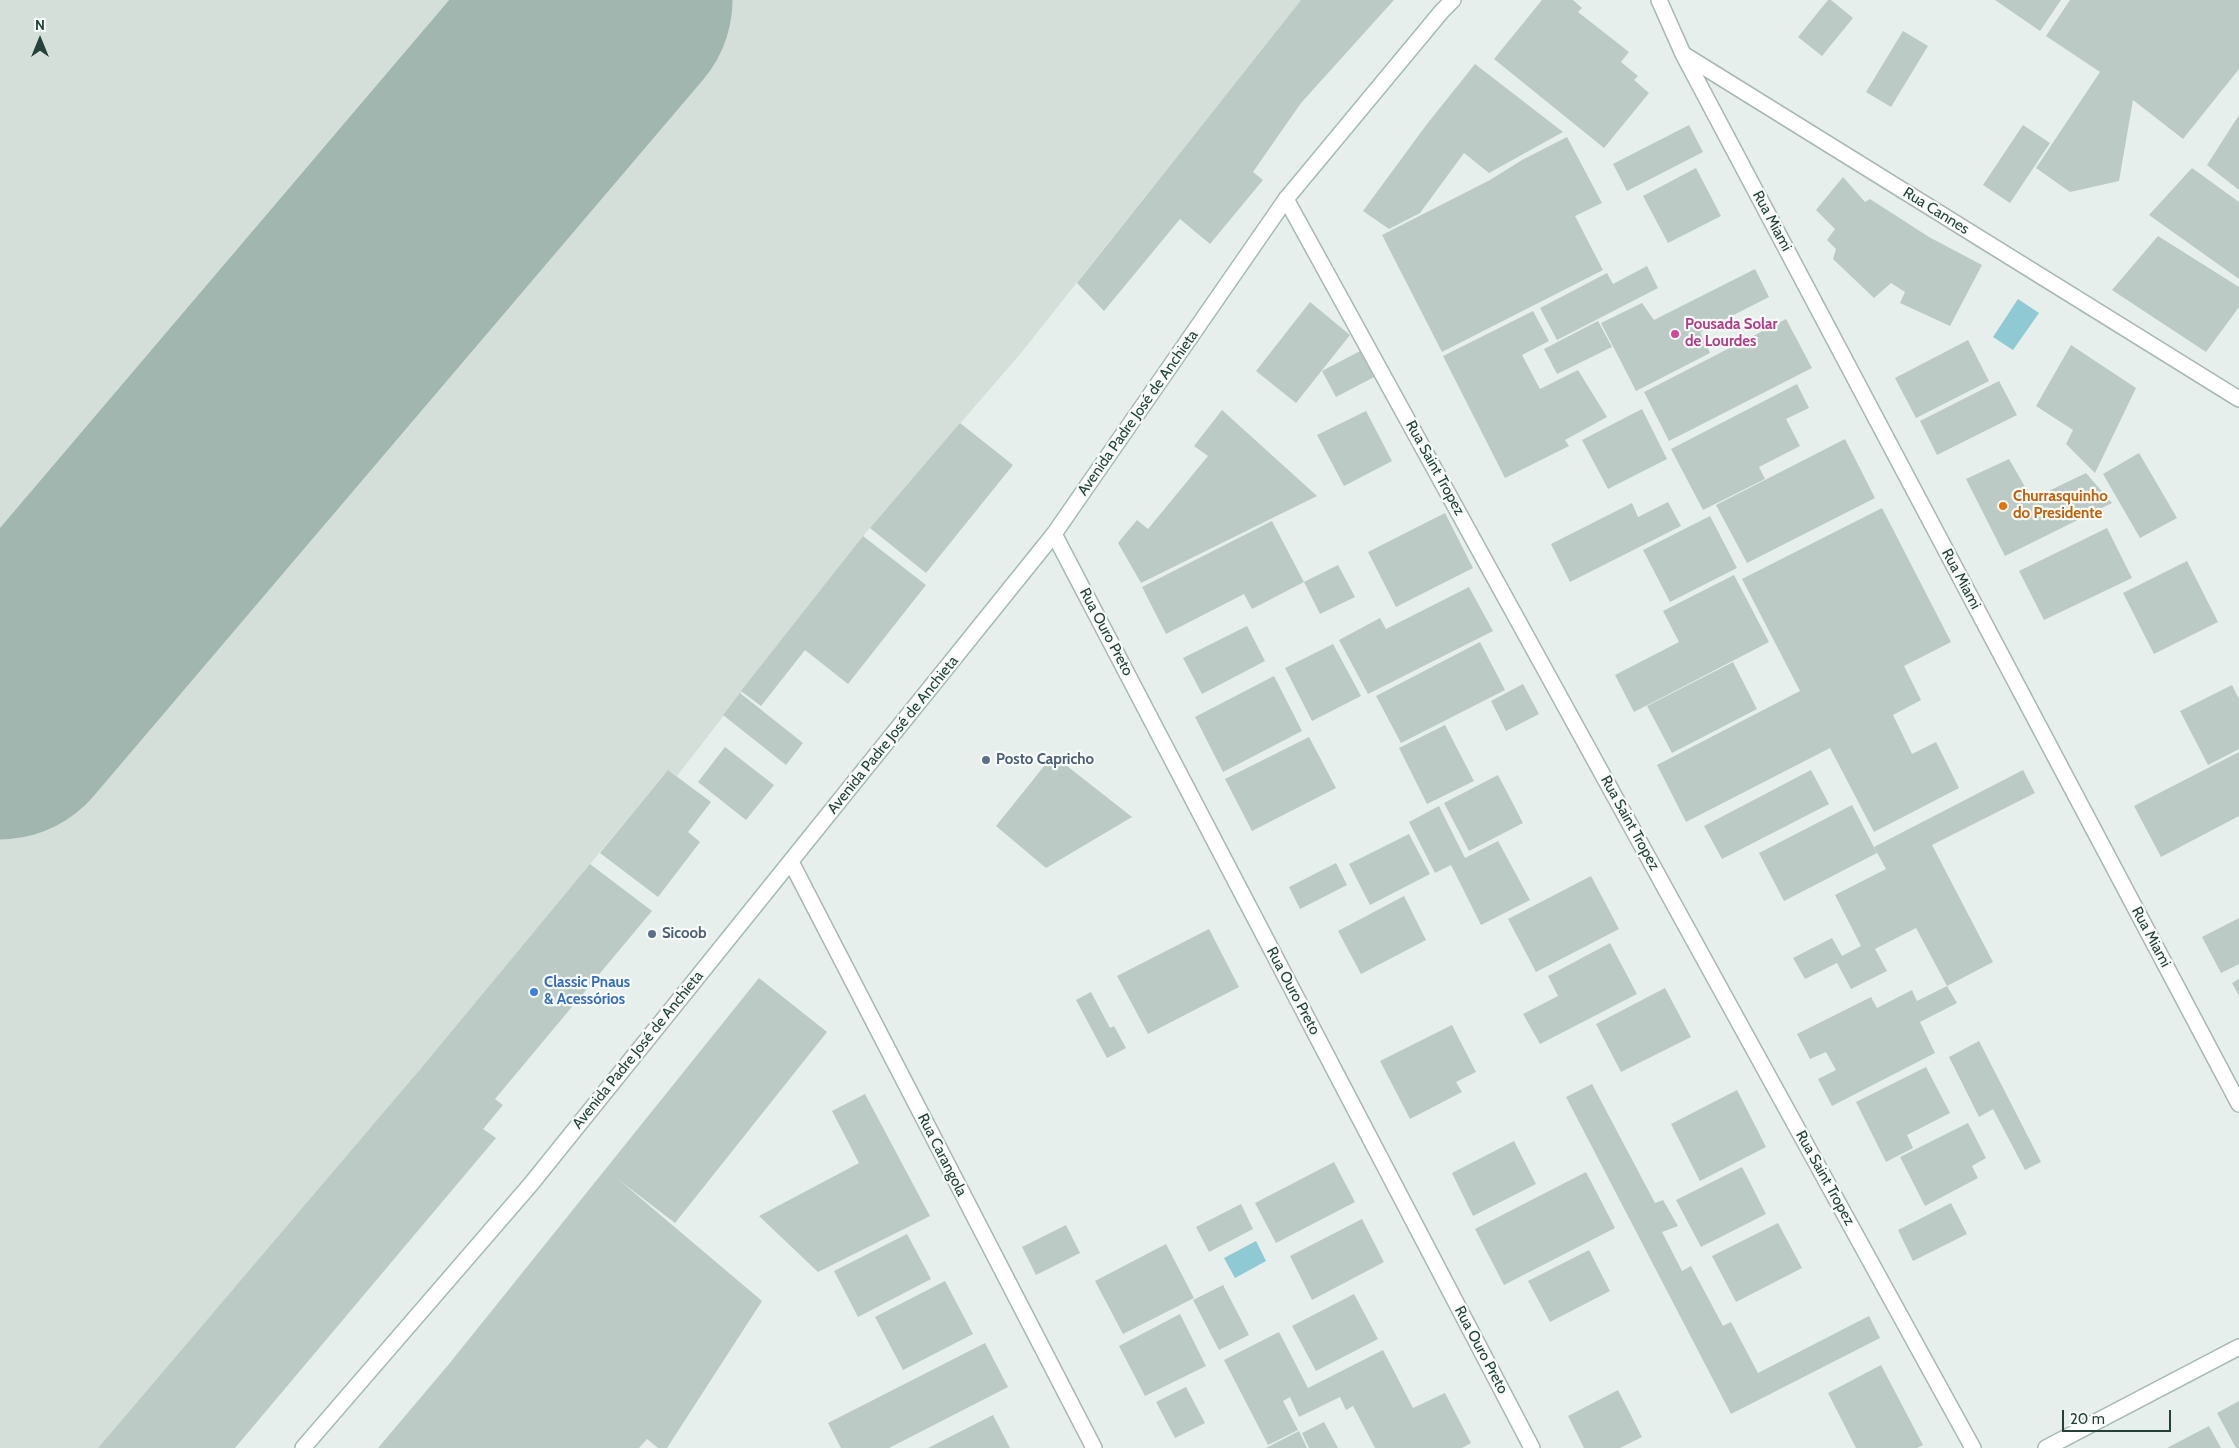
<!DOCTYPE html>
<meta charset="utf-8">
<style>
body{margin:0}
#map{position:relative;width:2239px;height:1448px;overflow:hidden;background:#e6efeb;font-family:Cabin,sans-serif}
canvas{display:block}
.north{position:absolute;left:15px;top:15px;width:50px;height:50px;-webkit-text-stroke:4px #f7fbf9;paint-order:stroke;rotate:0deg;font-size:14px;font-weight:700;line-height:20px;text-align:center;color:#24423a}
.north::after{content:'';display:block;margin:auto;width:18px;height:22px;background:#24423a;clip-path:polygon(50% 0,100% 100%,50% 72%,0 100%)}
.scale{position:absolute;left:2062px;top:1410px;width:109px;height:22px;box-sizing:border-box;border:2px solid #24423a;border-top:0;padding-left:6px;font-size:15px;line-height:18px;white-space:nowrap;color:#24423a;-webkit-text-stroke:4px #f7fbf9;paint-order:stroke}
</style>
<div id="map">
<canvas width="2239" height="1448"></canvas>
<div class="north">N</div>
<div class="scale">20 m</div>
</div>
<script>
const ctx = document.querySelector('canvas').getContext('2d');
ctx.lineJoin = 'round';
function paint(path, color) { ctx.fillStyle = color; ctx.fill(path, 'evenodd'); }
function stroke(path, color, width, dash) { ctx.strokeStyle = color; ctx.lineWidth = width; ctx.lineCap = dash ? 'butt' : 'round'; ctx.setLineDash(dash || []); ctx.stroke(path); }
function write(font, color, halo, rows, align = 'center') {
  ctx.font = font + ' Cabin,sans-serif'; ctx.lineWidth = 4.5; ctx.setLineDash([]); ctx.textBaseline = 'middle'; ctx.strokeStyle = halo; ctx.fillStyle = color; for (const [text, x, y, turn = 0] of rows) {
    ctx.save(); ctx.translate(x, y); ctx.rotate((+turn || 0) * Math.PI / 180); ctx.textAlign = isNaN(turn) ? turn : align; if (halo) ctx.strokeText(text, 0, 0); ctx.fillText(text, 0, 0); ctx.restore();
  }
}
const built = new Path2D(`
 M0 0H1301L1021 353 863 536 677 776 668 770 398 1096 98 1448H0Z`);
const water = new Path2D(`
 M2018 299 2039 313 2013 350 1993 337Z
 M1256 1241 1266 1261 1235 1278 1224 1258Z`);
const runway = new Path2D(`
 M0 717 610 0`);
const building = new Path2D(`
 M1301 0H1394L1301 103 1253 172 1263 180 1210 244 1180 219 1104 311 1077 283Z
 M1542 0H1573L1582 8 1578 12 1629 52 1621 62 1638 76 1634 80 1649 93 1604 148 1494 59Z
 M1828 0H1831L1853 18 1822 56 1798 37Z
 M1995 0H2061L2040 31Z
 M2070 0H2239V69L2183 139 2133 100 2119 181 2070 192 2036 168 2100 72 2046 36Z
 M1903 31 1928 46 1891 107 1866 92Z
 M1475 64 1563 132 1489 173 1464 153 1420 213 1389 229 1363 211 1427 124Z
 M2239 115V190L2207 165Z
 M1689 125 1703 152 1627 191 1613 164Z
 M2023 125 2050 143 2010 203 1983 185Z
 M1567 137 1602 203 1575 216 1603 270 1442 352 1382 235 1490 180 1522 160Z
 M1696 168 1721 216 1668 243 1643 196Z
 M2192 168 2239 202V279L2149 215Z
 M1843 177 1865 202 1870 199 1929 237 1982 265 1950 326 1900 303 1905 292 1891 283 1874 298 1833 259 1836 249 1827 240 1835 229 1816 210Z
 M2158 236 2239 287V307L2206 352 2112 290Z
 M1647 266 1658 288 1557 340 1540 308 1607 273 1613 284Z
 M1755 269 1769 297 1700 332 1710 353 1636 391 1601 323 1642 303 1654 320Z
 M1310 302 1350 335 1296 403 1256 371Z
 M1533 311 1549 341 1522 355 1540 389 1578 370 1607 417 1565 440 1569 446 1505 478 1443 356Z
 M1786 319 1812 368 1669 441 1644 392Z
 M1598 321 1612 347 1557 374 1544 349Z
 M1968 340 1989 381 1916 418 1895 378Z
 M2071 345 2136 388 2095 473 2066 444 2073 430 2036 406Z
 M1362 350 1376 376 1336 397 1322 371Z
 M1999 381 2017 415 1937 455 1920 421Z
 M1797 384 1809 408 1786 419 1800 446 1759 467 1765 479 1703 510 1671 449Z
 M1642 409 1667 459 1608 489 1582 440Z
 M1222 410 1317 496 1141 583 1118 543 1137 520 1148 529 1208 456 1194 446Z
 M1366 411 1392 461 1344 486 1317 435Z
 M960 423 1013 465 926 573 870 528Z
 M1845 439 1875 498 1747 563 1716 505Z
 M2139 453 2177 518 2140 538 2103 474Z
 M2009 459 2032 499 2086 473 2112 503 2005 556 1966 479Z
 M1668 502 1681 526 1570 582 1551 544 1632 503 1638 517Z
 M1882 508 1951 642 1904 666 1921 700 1893 715 1912 754 1936 742 1959 788 1874 832 1830 748 1686 822 1657 765 1800 691 1742 579Z
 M1445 513 1473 568 1396 607 1368 552Z
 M1710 516 1737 568 1670 602 1643 550Z
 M1272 521 1304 582 1338 565 1355 597 1320 614 1304 582 1252 609 1244 594 1166 634 1142 587Z
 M2107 528 2132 578 2044 620 2019 571Z
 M863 536 926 585 848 684 805 650 761 706 741 691Z
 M2187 561 2218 622 2154 654 2123 593Z
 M1734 575 1769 642 1634 712 1615 675 1679 642 1663 611Z
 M1469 587 1493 631 1368 694 1339 640 1380 618 1386 629Z
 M1247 626 1265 661 1202 694 1183 658Z
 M1480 642 1505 690 1401 743 1376 696Z
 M1333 644 1361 696 1312 721 1285 668Z
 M1733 662 1757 709 1672 753 1647 706Z
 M1274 676 1302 731 1223 772 1195 717Z
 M1523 684 1539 714 1506 731 1491 701Z
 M2232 685 2239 699V749L2208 765 2180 711Z
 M740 693 803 743 786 765 723 715Z
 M1445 725 1474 781 1427 804 1399 748Z
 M1309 737 1336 788 1252 831 1225 779Z
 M725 747 774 785 746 820 698 782Z
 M2239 752V816L2161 857 2134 806Z
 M1053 755 1132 817 1046 868 996 826Z
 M668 770 711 802 688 832 700 842 658 897 600 853Z
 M1811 770 1829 804 1722 859 1704 826Z
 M2023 770 2035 793 1932 845 1993 962 1947 986 1916 928 1875 949 1887 971 1851 989 1837 963 1805 979 1793 958 1832 938 1842 956 1861 946 1835 895 1886 869 1874 847Z
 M1498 775 1523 823 1469 851 1444 803Z
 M1852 805 1877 853 1784 901 1759 853Z
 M1439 806 1465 858 1498 841 1530 900 1481 925 1451 865 1435 873 1409 822Z
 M1409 834 1430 874 1370 905 1349 864Z
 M1336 863 1347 885 1300 909 1289 887Z
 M590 864 652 911 495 1099 503 1105 483 1129 496 1138 235 1448H98L417 1073Z
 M1591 876 1619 929 1536 972 1508 919Z
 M1404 896 1426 940 1361 974 1338 931Z
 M2239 918V964L2221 973 2202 937Z
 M1209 929 1239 987 1148 1034 1117 976Z
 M1610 943 1637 994 1540 1044 1523 1014 1558 996 1548 976Z
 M759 978 827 1032 675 1223 619 1180 762 1301 667 1448H658L647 1439 639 1448H378L449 1364Z
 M2239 979V996L2232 983Z
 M1947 986 1957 1003 1920 1022 1935 1053 1832 1106 1818 1079 1836 1070 1826 1052 1810 1059 1797 1034 1871 997 1877 1008 1912 990 1917 1001Z
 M1665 988 1691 1037 1621 1072 1596 1024Z
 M1091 992 1110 1028 1114 1026 1126 1048 1107 1058 1076 1000Z
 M1452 1025 1476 1072 1456 1082 1462 1092 1410 1119 1380 1061Z
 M1979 1041 2041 1162 2025 1170 1993 1109 1979 1117 1949 1057Z
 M1926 1067 1950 1113 1907 1135 1913 1148 1886 1162 1856 1102Z
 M1592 1084 1655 1203 1663 1200 1678 1226 1662 1232 1682 1271 1691 1266 1723 1326 1731 1322 1758 1373 1869 1316 1880 1338 1731 1414 1566 1097Z
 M1737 1090 1766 1147 1700 1181 1671 1124Z
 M865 1094 930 1216 818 1272 759 1216 859 1163 832 1111Z
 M1968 1123 1986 1158 1972 1166 1978 1178 1925 1206 1900 1157Z
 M1514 1141 1536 1184 1473 1216 1452 1173Z
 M1334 1162 1355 1202 1276 1243 1255 1203Z
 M1742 1167 1766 1214 1701 1247 1676 1200Z
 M1586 1172 1615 1228 1504 1285 1475 1229Z
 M1951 1203 1967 1234 1913 1261 1898 1230Z
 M1241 1204 1253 1229 1209 1252 1196 1227Z
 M1362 1219 1384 1262 1312 1300 1290 1256Z
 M1778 1223 1802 1268 1736 1302 1712 1256Z
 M1066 1225 1080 1253 1036 1275 1022 1247Z
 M907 1234 931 1279 858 1317 834 1271Z
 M1166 1244 1194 1298 1123 1334 1095 1281Z
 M1589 1250 1610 1291 1550 1322 1528 1281Z
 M945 1281 973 1334 903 1370 875 1317Z
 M1223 1285 1249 1335 1219 1350 1193 1300Z
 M1354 1294 1378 1339 1316 1371 1292 1326Z
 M1180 1314 1206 1366 1145 1396 1119 1346Z
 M1279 1332 1308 1388 1383 1350 1413 1408 1445 1393 1471 1443 1462 1448H1375L1353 1406 1346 1410 1340 1397 1299 1417 1290 1397 1283 1401 1298 1430 1268 1445 1224 1360Z
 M985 1343 1008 1387 889 1448H841L828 1423Z
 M1881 1365 1923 1445 1917 1448H1856L1828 1393Z
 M1186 1387 1205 1423 1175 1438 1156 1402Z
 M1618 1390 1642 1437 1620 1448H1584L1568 1416Z
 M2239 1401V1448H2236L2217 1413Z
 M993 1415 1010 1448H928Z
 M1324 1422 1338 1448H1309L1302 1433Z
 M2209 1426 2221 1448H2167Z
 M1299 1431 1307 1448H1266Z`);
const street = new Path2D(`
 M1659 0 1683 54 2239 399
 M1683 54 2239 1104
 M1286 199 1973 1448
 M1054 534 1532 1448
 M791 862 1094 1448
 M2046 1448 2239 1347`);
const secondary = new Path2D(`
 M303 1448 531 1184 1054 534 1286 199 1442 11 1453 0`);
const markers = [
 [1675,334,5,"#d1479c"],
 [2003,506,5,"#e8710a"],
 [986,760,5,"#5c6f8a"],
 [652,934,5,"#5c6f8a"],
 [534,992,5,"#3f7fe0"]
];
const streetNames = [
 ["Rua Cannes",1936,211,32],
 ["Rua Miami",1772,221,62],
 ["Avenida Padre José de Anchieta",1138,413,-55],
 ["Rua Saint Tropez",1435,468,61],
 ["Rua Miami",1961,579,62],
 ["Rua Ouro Preto",1106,632,62],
 ["Avenida Padre José de Anchieta",893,735,-51],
 ["Rua Saint Tropez",1630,823,61],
 ["Rua Miami",2151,937,62],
 ["Rua Ouro Preto",1293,991,62],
 ["Avenida Padre José de Anchieta",638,1050,-51],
 ["Rua Carangola",942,1155,63],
 ["Rua Saint Tropez",1825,1178,61],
 ["Rua Ouro Preto",1481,1350,62]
];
const hotelNames = [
 ["Pousada Solar",1685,325],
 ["de Lourdes",1685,342]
];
const foodNames = [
 ["Churrasquinho",2013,497],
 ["do Presidente",2013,514]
];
const serviceNames = [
 ["Posto Capricho",996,760],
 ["Sicoob",662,934]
];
const shopNames = [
 ["Classic Pnaus",544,983],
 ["& Acessórios",544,1000]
];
paint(built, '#d4dfda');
paint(water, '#8ec9d4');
stroke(runway, '#a2b6b0', 245);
paint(building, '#bbcac4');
stroke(street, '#a8b8b2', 18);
stroke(secondary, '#a4bbb3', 18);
stroke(street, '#fff', 15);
stroke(secondary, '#fff', 15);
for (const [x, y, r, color] of markers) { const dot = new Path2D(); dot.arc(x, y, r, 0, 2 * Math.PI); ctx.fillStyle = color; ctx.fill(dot); stroke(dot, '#f7fbf9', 2); }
write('15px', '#24423a', '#f7fbf9', streetNames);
write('bold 15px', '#b23c85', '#f7fbf9', hotelNames, 'left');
write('bold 15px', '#c56008', '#f7fbf9', foodNames, 'left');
write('bold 15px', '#4e5e75', '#f7fbf9', serviceNames, 'left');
write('bold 15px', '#366cbe', '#f7fbf9', shopNames, 'left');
</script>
